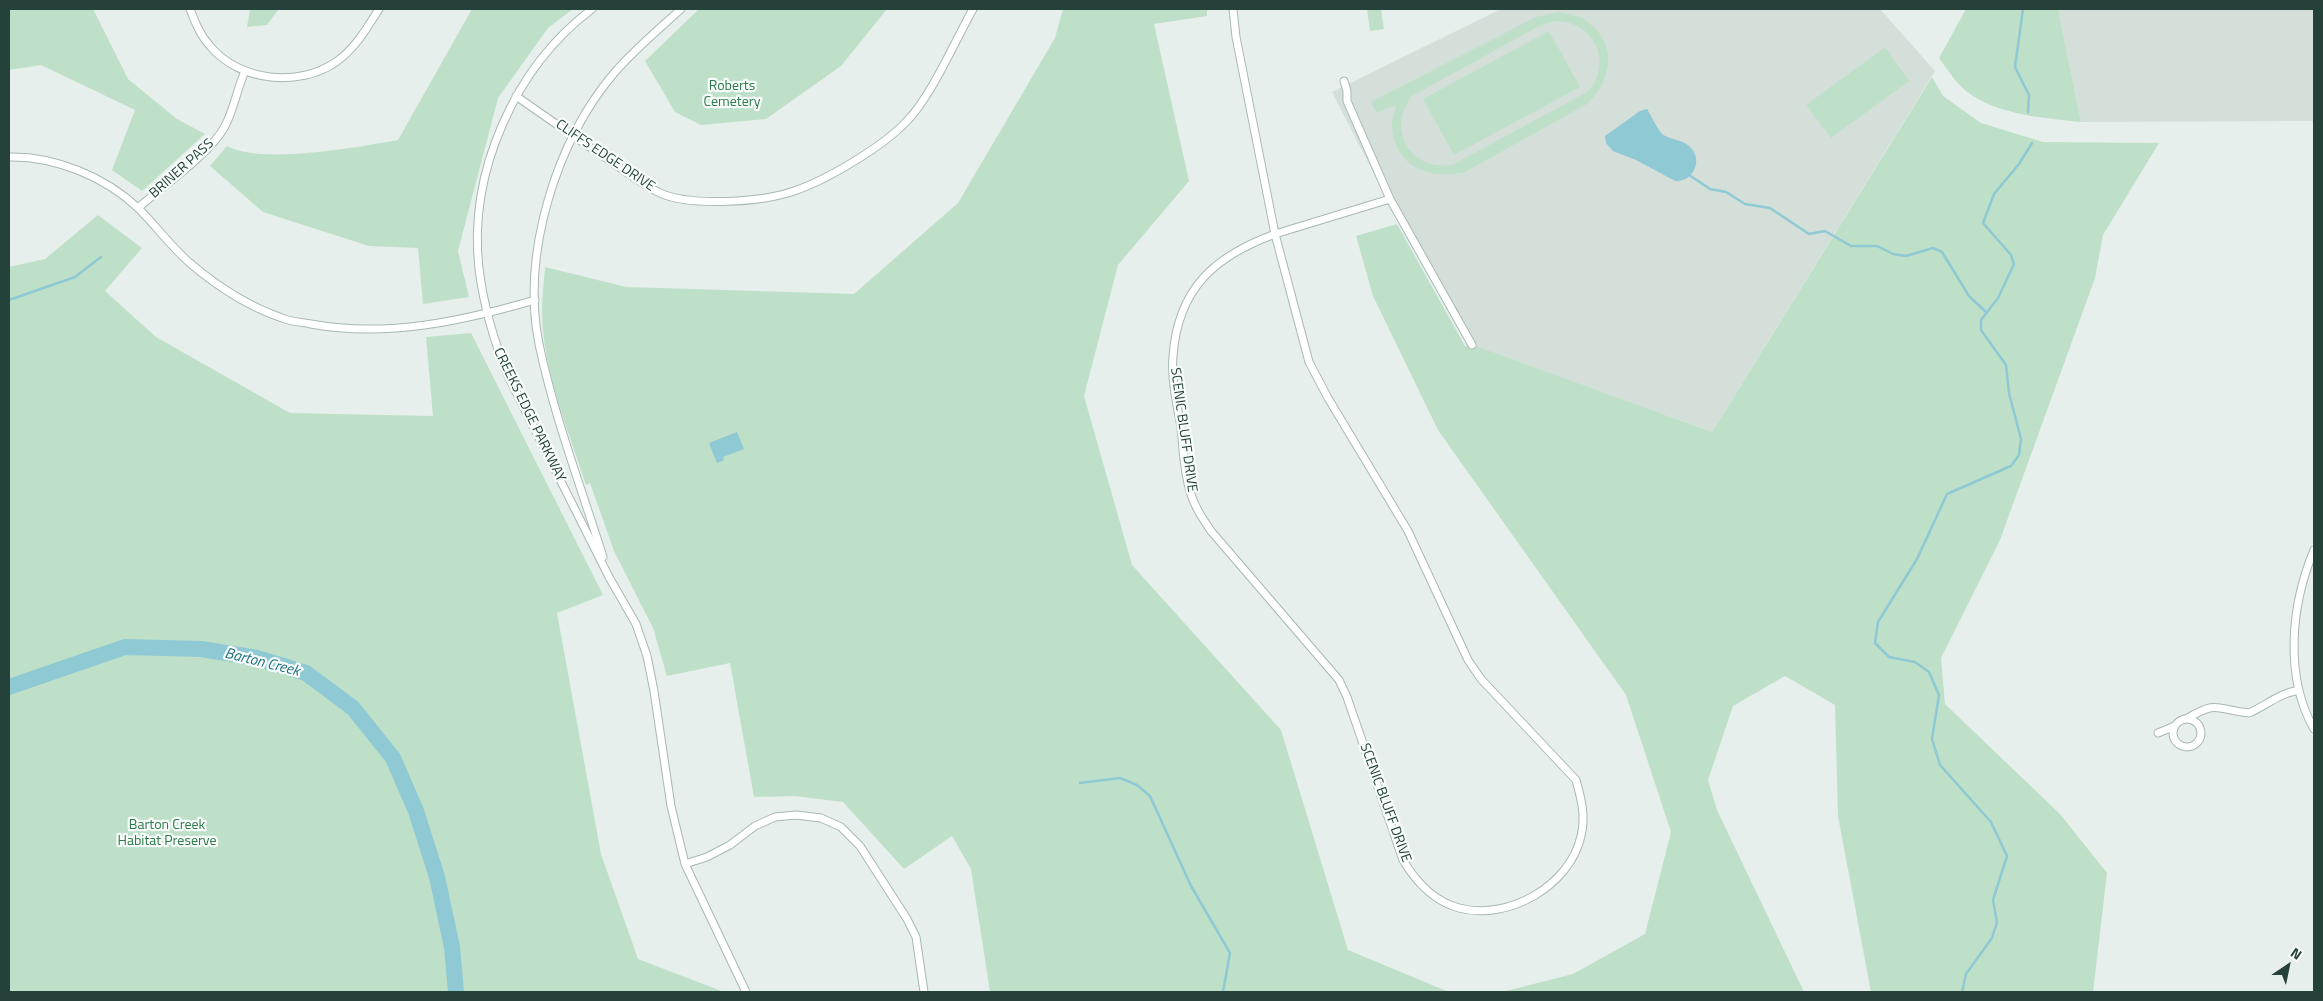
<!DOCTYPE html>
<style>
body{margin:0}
#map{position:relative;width:2323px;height:1001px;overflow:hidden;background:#e6efeb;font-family:"Titillium Web",sans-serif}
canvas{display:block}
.frame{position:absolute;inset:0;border:10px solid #24423a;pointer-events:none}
.north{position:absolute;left:2263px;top:941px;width:50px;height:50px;-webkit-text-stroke:4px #f7fbf9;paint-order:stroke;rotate:34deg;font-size:14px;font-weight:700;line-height:20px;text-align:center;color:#24423a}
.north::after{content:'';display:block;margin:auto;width:18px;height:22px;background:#24423a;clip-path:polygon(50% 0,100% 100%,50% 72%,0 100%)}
</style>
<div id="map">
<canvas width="2323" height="1001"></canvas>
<div class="frame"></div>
<div class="north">N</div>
</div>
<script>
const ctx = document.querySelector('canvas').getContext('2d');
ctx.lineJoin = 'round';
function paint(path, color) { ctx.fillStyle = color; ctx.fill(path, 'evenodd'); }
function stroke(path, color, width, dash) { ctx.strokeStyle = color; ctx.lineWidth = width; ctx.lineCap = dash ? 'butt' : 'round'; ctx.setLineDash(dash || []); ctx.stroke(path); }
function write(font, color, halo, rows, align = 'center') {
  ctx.font = font + ' "Titillium Web",sans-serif'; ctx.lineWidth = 4.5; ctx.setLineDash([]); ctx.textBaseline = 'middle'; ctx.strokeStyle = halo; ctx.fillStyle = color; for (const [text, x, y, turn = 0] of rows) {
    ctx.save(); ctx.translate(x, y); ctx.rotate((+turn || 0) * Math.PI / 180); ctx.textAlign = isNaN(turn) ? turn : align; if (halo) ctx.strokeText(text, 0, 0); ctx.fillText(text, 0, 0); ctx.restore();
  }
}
const built = new Path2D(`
 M1501 9H1880L1935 71 1712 432 1472 345 1390 205 1332 92Z
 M2058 9H2314V121L2081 122Z`);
const green = new Path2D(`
 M9 9H93L128 79 177 119 205 134 142 191 112 170 135 110 41 65 9 70Z
 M250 9H279L267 25 247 27Z
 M472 9H573L548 28 498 98 458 251 469 297 423 304 418 248 369 246 263 212 210 166 227 146C263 165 357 147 398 140Z
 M699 9H887L841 66 766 119 701 125 675 112 645 61Z
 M1063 9H1207V16L1154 24 1189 181 1118 265 1084 396 1132 565 1281 730 1348 950 1449 992H990L971 869 952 836 904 869 843 802 794 796 754 797 730 663 667 676 653 628 614 551 590 483 586 485C568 429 542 369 542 309 542 295 544 281 545 267L626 287 854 294 958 203 1055 38Z
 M1367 9H1381L1384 29 1370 31Z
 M1966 9H2058L2081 122C2043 118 1997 115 1966 91 1956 83 1947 69 1939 58Z
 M1559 12C1566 14 1575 15 1582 18 1618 39 1614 78 1587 104L1465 172C1430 180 1396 168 1392 128 1391 121 1395 112 1396 105L1377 113 1371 102 1536 17ZM1555 21C1594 21 1613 61 1589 91L1452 165C1410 171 1386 129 1412 96L1541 25Z
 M1549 31 1580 87 1454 155 1423 99Z
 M1885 47 1909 81 1831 138 1806 105Z
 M1932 77 1943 96 1981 123 2043 142 2159 143 2103 235 2095 278 2000 540 1941 658 1945 704 2060 814 2107 873 2093 992H1871L1838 816 1835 705 1785 676 1733 706 1708 780 1717 810 1804 992H1502L1573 974 1645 934 1671 832 1626 695 1438 430 1373 296 1356 236 1397 224 1465 346H1476L1712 432Z
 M98 215 142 248 105 291 156 337 290 413 433 416 426 337 471 333 603 595 557 613 601 854 638 959 724 992H9V267L45 259Z`);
const water = new Path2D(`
 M1647 109C1652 117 1656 126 1661 133 1668 140 1682 139 1689 146 1704 159 1694 182 1675 181L1636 160 1613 151 1606 143 1605 136 1640 111Z
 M737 432 744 449 723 457 724 460 717 463 709 443Z`);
const stream = new Path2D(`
 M2023 9 2015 67 2029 95 2028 112
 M1689 175 1710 189 1726 192 1745 204 1770 208 1809 234 1825 231 1851 246H1877L1893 254 1906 256 1933 248 1942 252 1969 296 1987 313
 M9 300 75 277 101 257
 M1080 783 1120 778 1137 785 1150 796 1191 886 1230 953 1223 992
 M1962 992 1966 974 1992 938 1997 922 1993 900 2007 856 1991 822 1940 765 1932 739 1939 695 1929 672 1915 662 1889 657 1875 643 1878 622 1917 559 1947 494 2011 466 2019 455 2021 439 2009 393 2006 365 1981 330V320L1998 298 2014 264 2011 255 1983 223 1994 194 2019 164 2032 143`);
const river = new Path2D(`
 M9 687 125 647 201 649 257 658 306 673 353 708 393 758 416 811 437 877 452 947 456 992`);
const street = new Path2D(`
 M190 9C195 22 200 35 210 46 239 81 298 88 336 62 355 49 367 28 379 9
 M592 9C515 67 468 172 479 269 484 308 494 342 509 378L609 577 636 624 647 656 654 691 671 806 685 864 746 992
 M1233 9 1236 37 1275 234 1390 199
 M1344 81 1347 91V101L1390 199 1472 345
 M516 96C546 117 576 138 606 158 624 170 641 184 660 193 691 207 763 202 794 191 827 180 882 147 906 122 931 97 955 41 973 9
 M9 157C55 156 106 177 139 209 157 227 172 248 191 264 217 286 250 307 282 318 291 322 302 322 311 324 386 338 463 321 535 300
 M138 208C163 186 210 154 225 126 234 109 237 89 245 71
 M1275 234 1309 362 1328 398 1408 531 1468 660 1481 679 1576 780C1581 798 1586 816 1581 836 1570 886 1508 921 1459 908 1433 901 1416 882 1403 860L1347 697 1339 680 1211 531C1203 519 1194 506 1190 491 1184 472 1183 448 1181 427 1177 405 1171 379 1173 356 1178 288 1215 256 1275 234Z
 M2314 550C2291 605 2284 676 2314 729
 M603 557C581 487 554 416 539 344 521 254 556 141 615 72 635 49 659 29 681 9
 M2186 719C2220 699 2215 710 2249 713 2267 705 2278 694 2299 690
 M2173 733a14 14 0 1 1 28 0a14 14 0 1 1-28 0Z
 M2158 733 2175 726
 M685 864 707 857 730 845 755 826 775 817 796 815 821 818 841 827 860 846 907 919 916 937 924 992`);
const parkNames = [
 ["Roberts",732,87],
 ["Cemetery",732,103],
 ["Barton Creek",167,826],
 ["Habitat Preserve",167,842]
];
const streetNames = [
 ["CLIFFS EDGE DRIVE",605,156,34],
 ["BRINER PASS",182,169,-42],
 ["CREEKS EDGE PARKWAY",529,415,64],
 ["SCENIC BLUFF DRIVE",1183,430,82],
 ["SCENIC BLUFF DRIVE",1385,803,70]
];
const waterNames = [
 ["Barton Creek",262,663,14]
];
paint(built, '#d4dfda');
paint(green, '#bfe0c8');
paint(water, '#8ec9d4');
stroke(stream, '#8ec9d4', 2.5);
stroke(river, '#8ec9d4', 16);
stroke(street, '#a8b8b2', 9);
stroke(street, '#fff', 7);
write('14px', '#2d7a4b', '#f7fbf9', parkNames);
write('14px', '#24423a', '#f7fbf9', streetNames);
write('italic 15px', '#1c6f80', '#f7fbf9', waterNames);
</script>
